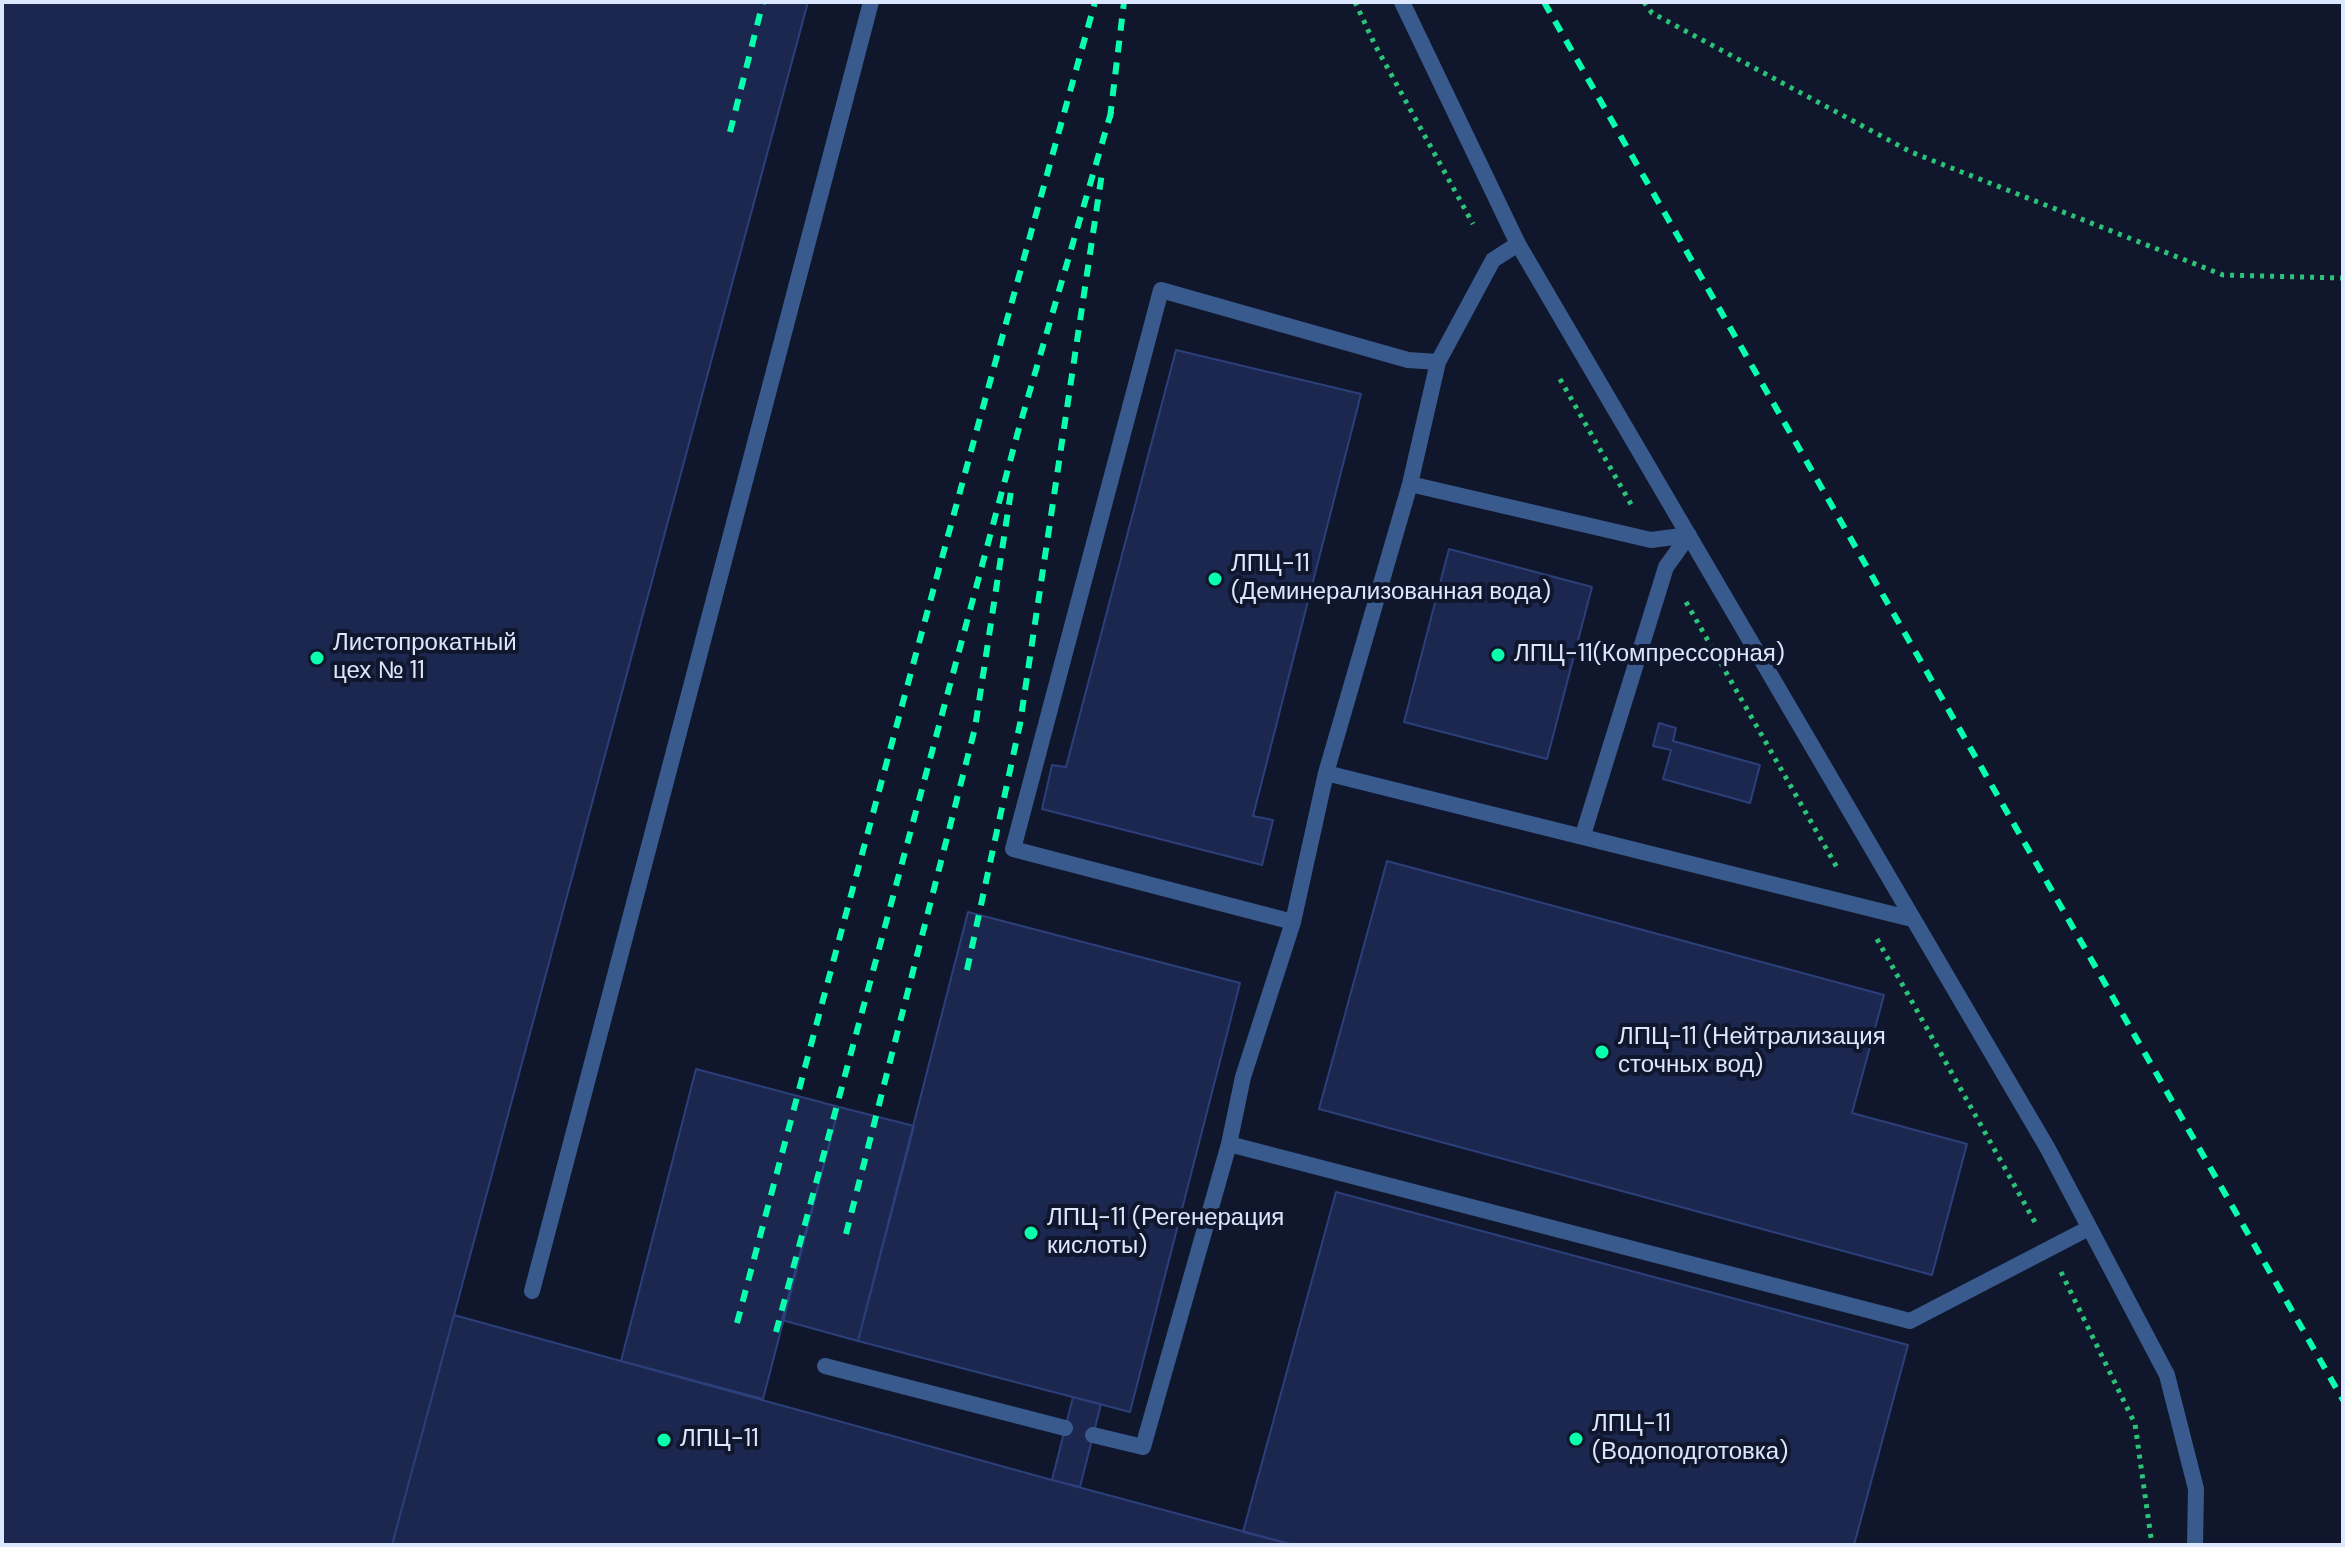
<!DOCTYPE html>
<meta charset="utf-8">
<style>
body{margin:0}
#map{position:relative;width:2345px;height:1547px;overflow:hidden;background:#10172c;font-family:"DM Sans",sans-serif}
canvas{display:block}
.frame{position:absolute;inset:0;border:4px solid #dbe7ff;pointer-events:none}
</style>
<div id="map">
<canvas width="2345" height="1547"></canvas>
<div class="frame"></div>
</div>
<script>
const ctx = document.querySelector('canvas').getContext('2d');
ctx.lineJoin = 'round';
function paint(path, color) { ctx.fillStyle = color; ctx.fill(path, 'evenodd'); }
function stroke(path, color, width, dash) { ctx.strokeStyle = color; ctx.lineWidth = width; ctx.lineCap = dash ? 'butt' : 'round'; ctx.setLineDash(dash || []); ctx.stroke(path); }
function write(font, color, halo, rows, align = 'center') {
  ctx.font = font + ' "DM Sans",sans-serif'; ctx.lineWidth = 8; ctx.setLineDash([]); ctx.textBaseline = 'middle'; ctx.strokeStyle = halo; ctx.fillStyle = color; for (const [text, x, y, turn = 0] of rows) {
    ctx.save(); ctx.translate(x, y); ctx.rotate((+turn || 0) * Math.PI / 180); ctx.textAlign = isNaN(turn) ? turn : align; if (halo) ctx.strokeText(text, 0, 0); ctx.fillText(text, 0, 0); ctx.restore();
  }
}
const building = new Path2D(`
 M2 2H808L392 1545H2Z
 M1176 350 1361 394 1253 816 1273 820 1262 865 1042 809 1052 765 1066 767Z
 M1449 549 1592 587 1547 759 1404 722Z
 M1659 723 1676 728 1673 741 1760 765 1750 803 1663 779 1671 750 1653 746Z
 M1387 861 1884 995 1852 1113 1967 1144 1932 1275 1319 1109Z
 M968 912 1240 983 1130 1412 858 1341Z
 M696 1069 839 1107 763 1399 621 1361Z
 M839 1107 914 1126 858 1341 782 1320Z
 M1336 1192 1908 1345 1854 1545H1294L1243 1532Z
 M454 1315 1052 1480 1294 1545H392Z
 M1073 1397 1101 1404 1080 1487 1052 1480Z`);
const path = new Path2D(`
 M1355 2 1375 45 1473 224
 M1644 2 1652 13 1911 152 2223 275 2343 278
 M1560 379 1632 506
 M1686 602 1839 871
 M1877 939 2036 1224
 M2061 1272 2135 1424 2152 1545`);
const lane = new Path2D(`
 M1402 2 1518 244 2048 1149 2167 1375 2196 1489 2195 1545
 M1410 484 1651 540 1689 535 1666 567 1583 835
 M1326 773 1912 919
 M1293 922 1013 849 1161 290 1408 360 1438 362
 M1229 1144 1910 1321 2089 1228
 M532 1291 871 2
 M825 1366 1065 1428
 M1093 1435 1143 1447 1229 1144 1243 1077 1293 922 1326 773 1410 484 1438 362 1493 260 1518 244`);
const rail = new Path2D(`
 M1544 2 2343 1400
 M1110 118 1124 2
 M730 132 763 2
 M967 970 1020 724 1102 173
 M846 1234 975 728 1011 491
 M737 1323C854 882 972 442 1095 2
 M776 1332 1019 428 1112 109`);
const markers = [
 [1215,579,8,"#07ffad"],
 [1498,655,8,"#07ffad"],
 [317,658,8,"#07ffad"],
 [1602,1052,8,"#07ffad"],
 [1031,1233,8,"#07ffad"],
 [1576,1439,8,"#07ffad"],
 [664,1440,8,"#07ffad"]
];
const poiNames = [
 ["ЛПЦ-11",1231,565],
 ["(Деминерализованная вода)",1231,593],
 ["Листопрокатный",333,644],
 ["цех № 11",333,672],
 ["ЛПЦ-11(Компрессорная)",1514,655],
 ["ЛПЦ-11 (Нейтрализация",1618,1038],
 ["сточных вод)",1618,1066],
 ["ЛПЦ-11 (Регенерация",1047,1219],
 ["кислоты)",1047,1247],
 ["ЛПЦ-11",1592,1425],
 ["(Водоподготовка)",1592,1453],
 ["ЛПЦ-11",680,1440]
];
paint(building, '#1b274e');
stroke(building, '#2c3f7b', 2);
stroke(path, '#2bc378', 5, [4, 6]);
stroke(lane, '#395a8d', 16);
stroke(rail, '#07ffad', 6, [12, 10]);
for (const [x, y, r, color] of markers) { const dot = new Path2D(); dot.arc(x, y, r, 0, 2 * Math.PI); ctx.fillStyle = color; ctx.fill(dot); stroke(dot, '#10172c', 3); }
write('24px', '#dbe7ff', '#10172c', poiNames, 'left');
</script>
